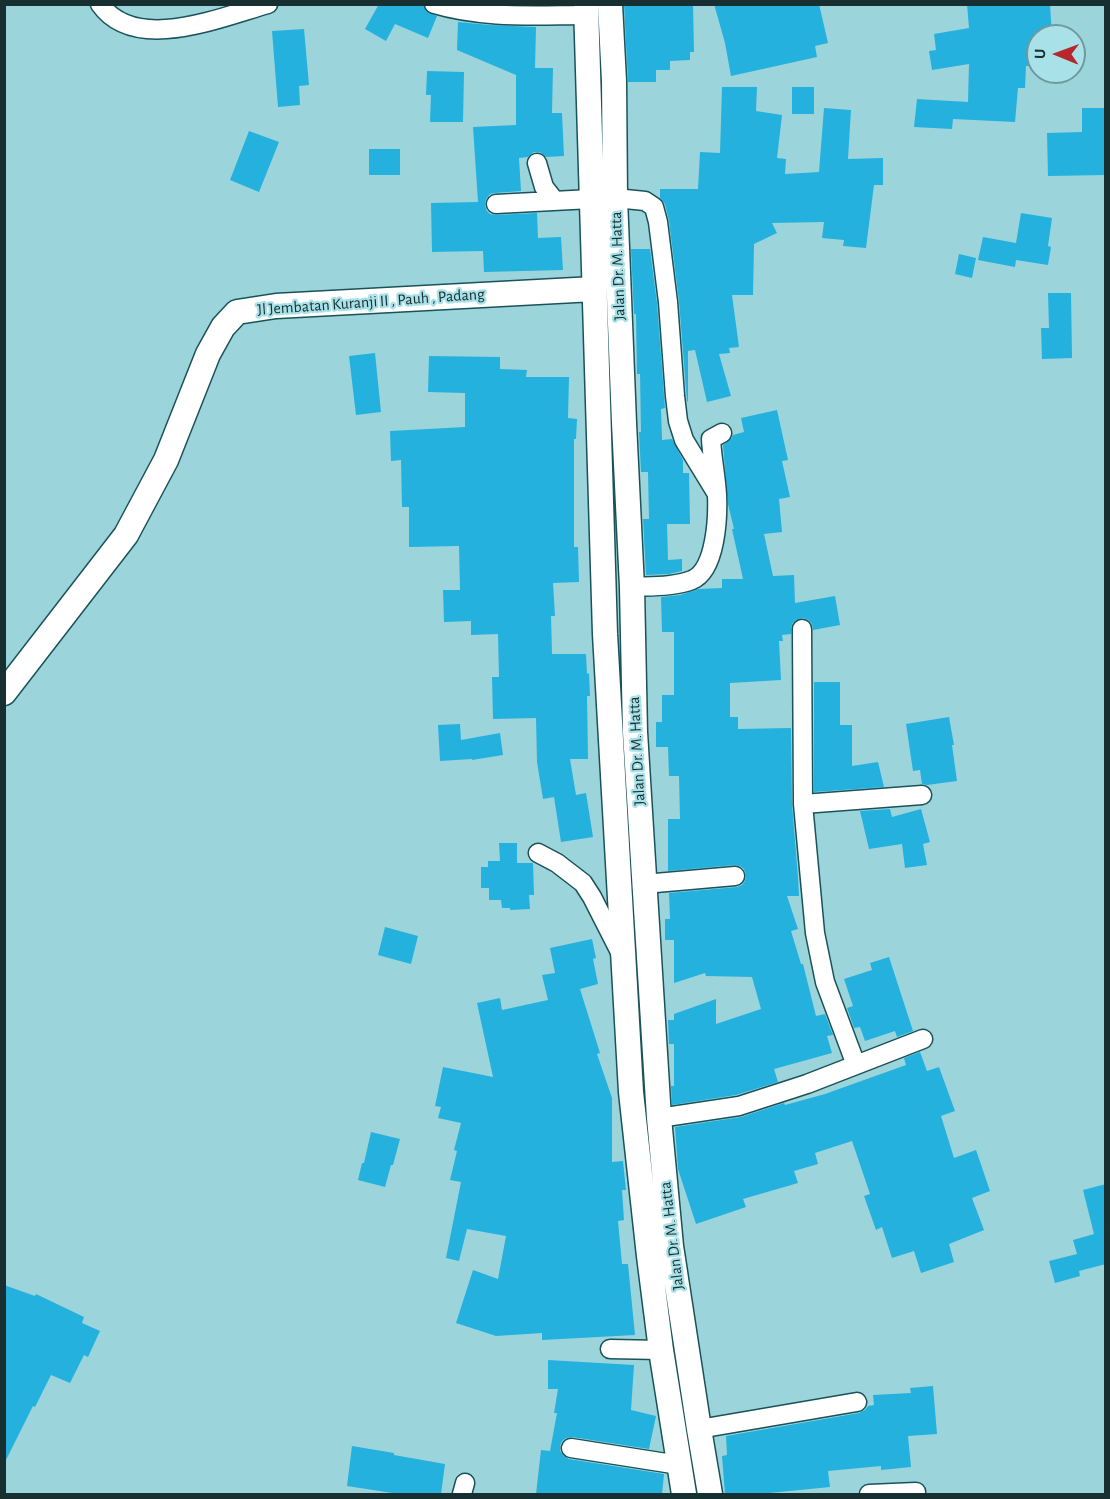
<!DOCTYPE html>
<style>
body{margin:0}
#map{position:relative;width:1110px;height:1499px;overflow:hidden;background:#9cd4db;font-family:"Alegreya Sans",sans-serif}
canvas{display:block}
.frame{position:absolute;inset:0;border:6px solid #182f31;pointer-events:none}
.north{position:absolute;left:1026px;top:24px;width:60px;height:60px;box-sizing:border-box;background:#a8e1e8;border:2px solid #6e9a9f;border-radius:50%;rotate:271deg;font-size:16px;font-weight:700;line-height:24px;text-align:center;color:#182f31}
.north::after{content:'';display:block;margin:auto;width:21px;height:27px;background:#b7272b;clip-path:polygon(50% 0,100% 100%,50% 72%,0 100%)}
</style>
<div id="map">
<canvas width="1110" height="1499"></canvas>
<div class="frame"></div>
<div class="north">U</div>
</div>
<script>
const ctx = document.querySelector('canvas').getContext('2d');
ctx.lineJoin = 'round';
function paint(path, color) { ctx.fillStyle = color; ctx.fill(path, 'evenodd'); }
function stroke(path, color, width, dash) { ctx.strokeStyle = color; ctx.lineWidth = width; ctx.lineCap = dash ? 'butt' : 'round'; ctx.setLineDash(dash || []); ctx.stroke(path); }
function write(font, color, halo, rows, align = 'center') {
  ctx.font = font + ' "Alegreya Sans",sans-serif'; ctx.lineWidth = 4.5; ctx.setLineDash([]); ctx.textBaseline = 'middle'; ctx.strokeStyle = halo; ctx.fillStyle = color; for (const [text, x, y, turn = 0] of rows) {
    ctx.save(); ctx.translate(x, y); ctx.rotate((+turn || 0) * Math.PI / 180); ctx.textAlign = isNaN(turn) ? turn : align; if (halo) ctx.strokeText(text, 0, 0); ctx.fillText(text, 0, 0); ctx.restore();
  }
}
const building = new Path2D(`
 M379 4H423L427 12 437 16 428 38 395 24 386 41 365 29Z
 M624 4H693L694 52H690V60L670 61V70H656V82H628Z
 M714 4H819L828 43 815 46 817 57 731 76 725 43Z
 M967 4H1050L1052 36H1038V66H1026L1025 88H1018L1015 122 953 119 952 129 914 127 917 99 968 102 969 64 932 70 929 51 936 50 934 34 969 28Z
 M458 22 490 25 536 27 535 68H553L552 113H562L564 156 546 157 540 152H534L528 157 519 158 521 191 495 193 490 194 486 199 485 205 487 211 490 214 496 215 537 213 538 238 561 237 563 270 484 272 483 251 432 252 431 203 478 202 473 127 516 125V75L457 50Z
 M304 29 309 85 299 86 300 105 278 107 272 31Z
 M427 71 464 72 463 122H430L431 95H426Z
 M722 87H757L756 111 782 115 777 158 786 159 785 174 819 172 824 108 851 110 848 159 883 158V185H874L866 248 843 246 844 240 822 238 824 222 772 223 777 233 754 244 753 295H732L739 347 729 348 730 353 719 354 731 396 707 402 695 350 688 351V401L687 402 679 301 669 221 665 204 660 198V189H698L700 152 720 153Z
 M792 87H814V114H792Z
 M1082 108H1106V175L1048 176 1047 133 1082 132Z
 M249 131 279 142 259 192 230 180Z
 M369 149H400V175H369Z
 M1021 213 1052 218 1048 246 1051 247 1048 265 1016 260 1015 267 978 260 983 237 1016 243Z
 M631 249H650L657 303 665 408 661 409 662 440 672 439 683 460V473H689L690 524H667L668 560 682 559V571L669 574 646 575 643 519H649L648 472H641L639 432H641L640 374H637L636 314H634Z
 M959 254 976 258 972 278 955 274Z
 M1048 293H1071L1072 358 1042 359 1041 328H1049Z
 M375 353 381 412 356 415 349 356Z
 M429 356 500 357V369L527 370 526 377H569L568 418 577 419 576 439H574V547H578L579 582 553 583 555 616H551L552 654H586L587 674 589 673 590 696H587L588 759H570L576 795 586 793 593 837 561 842 554 797 543 799 537 762 536 718 493 719 492 677H499L498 634 471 635V621L444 622 443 590H460L459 546 409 547V507H402L401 460 391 461 390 431 465 427V393L428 392Z
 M777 410 788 460 782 461 790 497 779 499 782 532 764 534 773 576 794 575 795 603 835 596 840 625 813 630 812 624 808 620 803 618 796 620 792 624 791 634 782 635 783 641H779L781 680 730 683V717H738V729L791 728 792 804 798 877 799 896H787L798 929 791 931 801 964H803L816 1016 825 1014 833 1035 827 1036 832 1053 774 1069 778 1082 736 1095 672 1105 671 1086H674V1044H669L668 1020H674V1014L716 999V1024L761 1009 752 977 706 976 705 973 674 983V940H665V919H670L669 893 737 887 742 885 745 881 746 876 744 869 740 866 735 865 668 871V819H680L679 776H669L668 747H656V722H662V695H674V632H662L661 597 680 595 699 589 722 588V579H743L732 529H734L728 504 723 445 731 439 733 435 744 432 741 418Z
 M814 682H840V725H852V766L878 762 884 787 814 792Z
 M949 717 954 745H952L957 781 927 785 922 784 920 770 913 771 906 724Z
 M460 724 461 740 500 733 503 755 472 760V759L440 761 438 725Z
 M890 809 892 817 921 809 930 842 923 844 927 865 905 868 902 844 869 849 860 811Z
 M499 843H517V863H533L534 895H529L530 909 510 910V908H502L501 900H489V888H481V867H488V861H500Z
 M385 927 418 936 411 964 378 955Z
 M592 939 596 958 593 959 598 984 580 989 600 1053 597 1054 612 1098V1162L623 1161 626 1190H622L624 1220 618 1221 622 1264H628L635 1335 542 1340V1333L496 1336 456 1323 473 1270 498 1279 506 1236 467 1229 459 1261 446 1258 461 1182 450 1180 457 1151 454 1150 461 1123 438 1118 441 1107 435 1106 443 1067 493 1077 477 1003 500 998 502 1010 548 1000 542 975 555 973 550 948Z
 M889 957 913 1031 897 1037 895 1031 865 1041 860 1027 854 1028 847 1008 853 1006 844 979 872 970 870 963Z
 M920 1052 927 1071 939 1067 955 1111 941 1116 954 1158 976 1150 990 1191 972 1198 984 1230 949 1244 954 1262 921 1273 914 1251 892 1258 882 1227 876 1230 864 1196 870 1194 852 1141 815 1153 818 1164 794 1171 798 1183 743 1199 746 1207 696 1224 678 1169 675 1127 741 1117 784 1103 785 1105 825 1094 906 1065 904 1058Z
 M371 1132 400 1139 393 1165H391L385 1187 358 1180 362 1163H364Z
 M1106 1184V1264L1079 1271 1080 1276 1055 1283 1049 1261 1077 1254 1073 1240 1094 1234 1083 1190Z
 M4 1285 35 1296 36 1294 84 1317 82 1323 100 1331 88 1357 84 1355 70 1383 51 1375 35 1407 33 1406 4 1464Z
 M548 1360 634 1365 631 1410 656 1416 649 1449 572 1437 566 1438 562 1441 560 1446V1451L564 1456 569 1459 664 1474 662 1494H536L541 1450 550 1451 557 1413H554L558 1389H548Z
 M933 1386 937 1434 908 1436 911 1467 881 1470V1466L828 1471 830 1487 759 1494H725L722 1456 727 1455 726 1436 859 1413 865 1410 868 1406 874 1405 873 1395 911 1393 910 1388Z
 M352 1446 394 1453V1455L445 1464 441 1494H399L347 1486Z`);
const street = new Path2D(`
 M100 4C135 54 221 17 268 4
 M434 4C484 19 535 15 586 15
 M537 163 544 187 555 201
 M615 198 645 201 654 207 658 222 668 302 675 396 678 421 684 440 717 494
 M496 204 591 199
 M632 587C651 586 674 587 692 580 716 570 718 517 717 495 716 476 712 458 711 439L722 433
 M802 629 803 804 815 933 825 982 856 1065
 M803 804 922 795
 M538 853 557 863 583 883 592 897 621 954
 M644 884 735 876
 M659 1118 739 1106 807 1084 923 1039
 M610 1349 661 1350
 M699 1429 857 1402
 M571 1448 679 1465
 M462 1494 465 1483
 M869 1494 916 1492`);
const secondary = new Path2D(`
 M586 4 605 634 631 1092 649 1256 661 1350 684 1494
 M610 4 614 81 615 198 624 423 632 587 635 732 659 1118 671 1246 699 1429 710 1494
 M4 693 126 535 166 460 208 354 223 327 237 312 276 306 594 289`);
const streetNames = [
 ["Jalan Dr. M. Hatta",618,266,-92],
 ["Jl Jembatan Kuranji II , Pauh , Padang",371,302,-4],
 ["Jalan Dr. M. Hatta",637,751,-93],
 ["Jalan Dr. M. Hatta",672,1236,-97]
];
paint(building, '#25b1dd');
stroke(street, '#195359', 21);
stroke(secondary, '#195359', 27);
stroke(street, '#fff', 18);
stroke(secondary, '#fff', 24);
write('16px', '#182f31', '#a8e1e8', streetNames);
</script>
